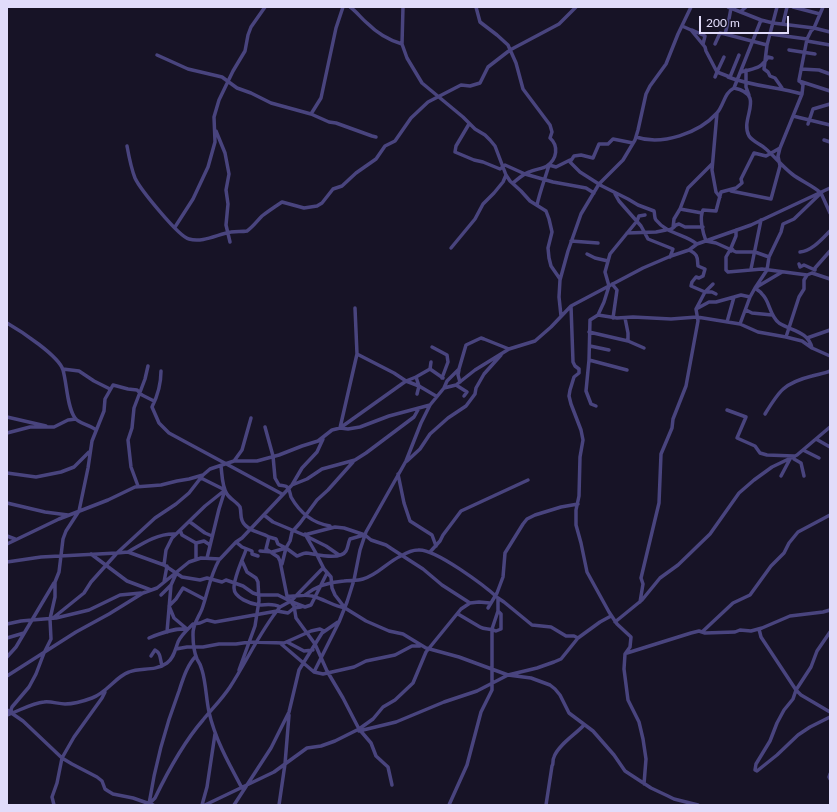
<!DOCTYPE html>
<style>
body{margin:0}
#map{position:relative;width:837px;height:812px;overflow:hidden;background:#171326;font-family:Lato,sans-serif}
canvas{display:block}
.frame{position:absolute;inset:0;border:8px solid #e1dcfa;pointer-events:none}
.scale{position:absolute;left:699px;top:16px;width:90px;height:18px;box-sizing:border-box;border:2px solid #e1dcfa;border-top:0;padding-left:5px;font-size:12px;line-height:14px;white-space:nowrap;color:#e1dcfa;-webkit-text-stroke:3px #171326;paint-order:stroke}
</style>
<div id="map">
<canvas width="837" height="812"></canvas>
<div class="frame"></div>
<div class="scale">200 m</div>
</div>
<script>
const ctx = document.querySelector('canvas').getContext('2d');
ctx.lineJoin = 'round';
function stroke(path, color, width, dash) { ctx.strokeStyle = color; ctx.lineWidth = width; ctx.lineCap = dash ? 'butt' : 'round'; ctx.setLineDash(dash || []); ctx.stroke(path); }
const minor = new Path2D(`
 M350 7C356 11 361 18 367 23 377 33 388 40 402 44
 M403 7 402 44 407 58 422 83 463 117 475 129 485 135 490 140 495 146 506 175 510 181 521 191 530 201 546 211 549 219 552 232 548 248 549 258 551 266 560 279
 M476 7 480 22 497 35 508 45 516 63 523 89 550 125 552 132 550 138C559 146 557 159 547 166 542 169 535 169 529 172 523 174 518 179 513 183
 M728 7 761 20 773 23 814 28 830 32
 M777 7 767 45 764 69 768 72 770 76 775 78 782 88
 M793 7 820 14
 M731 8 729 19 725 34 767 45
 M740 12 746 7
 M783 24 787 7
 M682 26 691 30 705 47 706 51 717 72 715 77
 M692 30 705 36 703 44
 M770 34 807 39
 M807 41 830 45
 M715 44 720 33 725 34
 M789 50 815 54
 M157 55 188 69 222 77 237 88 251 93 271 103 311 114 329 122 336 123 372 136 376 137
 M724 57 717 72 730 77 739 55
 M801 69 819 70 830 74
 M746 70V87L749 95
 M741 72C754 68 760 70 768 57L772 58
 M728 77C751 86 777 87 802 94
 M799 81 830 91
 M734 88 761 20
 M717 113 712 170 716 192 720 197
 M311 114 321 98 336 28 343 7
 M793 116 830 125
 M469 124 456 146 455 152 474 160 483 162 500 169 505 165 525 174 553 182 586 188 594 193
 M808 124 813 109 830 104
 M216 131 225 153 229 174 226 190 228 204 226 225 230 242
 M636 137C662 146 699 133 717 113 724 105 724 93 734 88 767 95 739 118 749 136 753 142 761 144 766 149 775 157 783 167 792 174 801 181 812 185 821 193
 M824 140 830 142
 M633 143 613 139 608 144H599L593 158 581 155 574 156 570 162 580 172 602 186 628 199 638 205 654 211C655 214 654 218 656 220 667 234 685 234 697 244
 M127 146C129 157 131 168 135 178 140 189 179 237 189 239 203 243 218 234 231 232 236 231 242 232 247 231 253 227 257 221 262 216 267 212 276 206 282 202L304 208 317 206 322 203 333 189 342 186 356 173 376 159 385 146 395 141 411 118 428 102 461 85 470 86 480 83 488 67 510 50 559 24 576 7
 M780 148 766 156 754 153 741 179 742 183 736 188 721 192 716 211 703 210C699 218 703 233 706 241L716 243 736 252H755L769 257 781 232 783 224 794 219 821 193 830 213
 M731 191 771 199 780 166 778 156 780 148 802 94 803 85 799 80 807 39 811 31 814 28 823 7
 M615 194 619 201 641 226 648 239 673 249 670 257
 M537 205C540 191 545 179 549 165L556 167 570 160
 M680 209 688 188 712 164
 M175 227 193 199 208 167 215 142 214 117 219 100 233 71 245 51 248 35 251 27 265 7
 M674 227 676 225 679 224 685 227H703
 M669 230 673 228 674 219 680 209 702 213
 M627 233 656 232 666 230
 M571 241 598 243
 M451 248 475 219 483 204 494 193 503 182 506 175
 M733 250 731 248 736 236V230
 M731 251 730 250 726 257V270L728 272 762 269 807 275 812 273 830 279
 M800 252C812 251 822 239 830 231
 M587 254 595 258 608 261
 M769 257 767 270 755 288C757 290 760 291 762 294 770 301 769 315 779 323 791 331 808 331 812 348
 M799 264 800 267 804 265 815 270V268L830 251
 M751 269 761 220
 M612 284 617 290 613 318
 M705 292 713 284
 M705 292H712L716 294
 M698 308 709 302H716L734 297
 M746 310 752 313 772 315
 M598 315 617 318 633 317 671 319 697 317 740 324 758 332 786 337 802 341 812 348 830 356
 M561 316 559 297 560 280 568 251 581 214 599 184 623 160 635 140 638 130 646 94 650 86 666 64 678 34 691 7
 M625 318 628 333V341
 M727 322 734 297 741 295 750 297 755 288 782 272
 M7 323C21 331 59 356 63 370 67 384 67 407 75 418 79 424 89 424 96 430
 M740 324 750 297
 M589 332 628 341 644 348
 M786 337 799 297 804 289V280L807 275
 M807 338 830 330
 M590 346 609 350
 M432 347 447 355 448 362 442 378
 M357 354 394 373 406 381 419 386 436 396
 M589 360 586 391 591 404 596 406
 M431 362 430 369 443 378
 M63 369 79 371 94 381 110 389
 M459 370 458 375 460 382
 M627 370 589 360 590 320 598 315 604 302 609 286 605 272 610 254 637 221 639 216 645 215
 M161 371C161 384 158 395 152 407L159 423 169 433 282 494
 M456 385 467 392 464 396
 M444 388 447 381 459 369 466 345 481 338 484 339 509 349
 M417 394 419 386 416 377 430 369
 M727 410 746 417 737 438 755 446 760 453 767 455 794 456V459L801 463 804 476
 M765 414C779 391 784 383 812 376 818 374 824 374 830 371
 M7 417 46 426
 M265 427 273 456 275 478 279 485C282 486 286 485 288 488 290 490 290 494 291 497 300 513 312 523 330 526
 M340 428 357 354 355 308
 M340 428 406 381 416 377
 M7 433 30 427H54L68 420 76 419
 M816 439 830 447
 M803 450 819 458
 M234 461 242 450 251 418
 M407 461 420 449 430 434 448 418 466 406 475 394 476 388 484 374 501 355
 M221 466C222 474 222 487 227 494 230 499 237 502 240 507 242 514 239 519 245 525 251 532 261 532 269 537L266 549 278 557 280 561 287 596 294 606 296 618 315 644 327 671 343 698 359 729 371 743 376 756 388 767 392 785
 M7 473 36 477 61 472 74 467 89 452
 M398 474 404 503 410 521 432 535 436 546
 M781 476 790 459
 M201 478 225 490 219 509 207 558
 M292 485 307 479 322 469 355 460 366 453 414 417 419 408
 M138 486 131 467 128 440 132 428 134 408 145 379 148 366
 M7 503 45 512 68 515
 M264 515 273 522 304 535 335 527 344 528 365 535 371 540 386 545 392 549 423 569 442 585 470 603 479 602 490 603
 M190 522 205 533 212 536
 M180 530 182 535 196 543 204 541 210 545
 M7 536 15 539
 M269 537 276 539 278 544 286 548 282 564
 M308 537 326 546 339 555
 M236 542 242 547 252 551V554L258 556
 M7 544 59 519 108 500 135 487 161 485 177 481 189 479 203 475
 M286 548 290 541 292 532 300 523 317 500 328 490 353 462
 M246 550C242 561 234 577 234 588 234 598 251 604 259 605 267 605 273 603 280 607L291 601 323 568
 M260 551 272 552 286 548 297 556C300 555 303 553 306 553 315 554 340 561 346 551 348 548 348 543 350 539L364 535
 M128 552C143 543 158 533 176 534
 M430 552 440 541 443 535 461 511 528 480
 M91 554 127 581 151 590
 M196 559V543
 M219 560C210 576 208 592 202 609 199 617 192 625 193 635 193 642 194 652 197 659 199 662 201 666 202 670 206 683 206 698 209 712 215 739 229 764 242 788
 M7 562 41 557 117 553 155 518 176 504 189 493 203 475 210 469 234 461H257L279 455 302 446 318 441 332 430 340 428 348 429 360 427 389 416 430 405
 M164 565 166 550 172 538 205 506 225 490
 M164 582 167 566
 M161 595 171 585 176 574
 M305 595C316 586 330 582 344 581 350 580 357 581 363 579 378 575 387 562 401 556 406 553 413 550 418 550 435 548 486 587 498 598V611L492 629V690L481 712 467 765 449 805
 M287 596C295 597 303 594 312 596 324 599 333 606 345 608L335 595 332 588 331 577 324 569 317 555 305 534
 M292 602 305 607 311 605 327 573
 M640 602 643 584 641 578 659 503 661 454 672 428 673 419 686 386 698 321 696 309 705 292 691 286 692 282 696 277 699 278 703 276 705 269 698 266C697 258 699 255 689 250
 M345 608 366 621 389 631 403 634 426 648 459 657 508 675 531 678 550 685 555 689 560 695 569 713 593 731 614 755 625 771 651 788 668 796 674 799 698 805
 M488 608 497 593 503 577 505 553 523 524 527 519 535 515 561 507 578 504
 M458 614 480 627C485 630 490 628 496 631L501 629V614L498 611
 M53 618 84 593 91 582 117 553 128 552 164 565 182 577 200 580 207 578 222 582 226 580 243 586 253 593 259 595H278L288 600
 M615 622 642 600 660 578 678 565 710 534 739 493 754 480 772 467 797 455 830 427
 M7 624 21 621 32 620 54 583
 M187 629 174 618 169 606 176 599 183 588 204 599
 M759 629 761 637 796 690 801 695 830 712
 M167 632 171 585
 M702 632 733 603 750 595 771 566 784 553 789 543 798 532 830 515
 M830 632 817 651 811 667 796 690 793 699 784 710 777 723 770 741 756 764 755 770 757 771 777 755 798 735 810 727 830 717
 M7 638 24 633
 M149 638C161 633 174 628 187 629
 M578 638 600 622 611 616
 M287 642 304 651 313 650
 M280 643 314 672 339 622 347 602 354 580 360 550 366 532 406 461 421 423 430 405 444 388 456 385 475 370 509 349 535 341 551 327 571 306
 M176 649 187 647H203L219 644H236L250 642 284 643 311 631 320 629 324 631
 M627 653 691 633 699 631 705 633 735 632 740 630 751 631 762 628 790 616 823 612 830 610
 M151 656 155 650C161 653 160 659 162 666
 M7 657 16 647 32 620 56 618 89 610 120 595 141 593
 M239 670 255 626 259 601 258 582 256 578 247 572 242 561
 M314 672 323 674 354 667 366 661 395 655 412 646H420
 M7 676 76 632 109 614 143 593 157 588 189 562 201 558 220 559 236 542 242 538 292 485 302 468 317 452 323 439
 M7 710 23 721 62 758 72 764 97 777 102 781 105 789 108 791 113 794 133 798 153 805
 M12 713 11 710 12 707 29 687 36 674 44 653 51 639 50 619 55 597V582L59 572 63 539 66 531 79 511 88 468 92 441 104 411 105 399 113 385 128 389 137 390 142 395 154 401
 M7 715C19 711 32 703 44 702 51 701 58 704 65 704 74 704 84 701 92 698 108 692 115 677 129 672 141 667 154 672 167 663 174 658 175 650 178 642 181 635 188 629 193 624L200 623 207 620 215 622 232 619 277 611 288 613 294 608 301 607
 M359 731 396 722 444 702 477 691 508 675 537 668 554 662 561 659 578 638 574 636H566L551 627 532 625 504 602 498 598
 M830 774 829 777 830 779
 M644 784 646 759 643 739 639 722 628 700 624 669 625 654 630 647 631 637 617 624 609 612 587 572 581 543 576 525V510L579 496 580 457 583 440 581 430 571 404 569 396 570 390 574 377 579 373V369L575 366 573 362 571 306 643 268 671 256 689 250 697 244 751 225 830 188
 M149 804C155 765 165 728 179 691 183 679 187 665 196 656
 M54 805 52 797 57 783 62 758 74 737 102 698 105 692
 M148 805 155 798C168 771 183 743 203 720 212 709 222 699 230 687 247 661 260 631 280 607
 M202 805 207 787 215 734
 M205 805 274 772 307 748 321 746 335 741 359 729 373 719 383 707 395 700 413 683 426 652 461 609 470 603
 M234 805 271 748 289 712 299 670 322 633 338 622
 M279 805 285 764 289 715
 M546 805 552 766C554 763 552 761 554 757 558 745 576 734 584 725`);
stroke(minor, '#49447e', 3.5);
</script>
